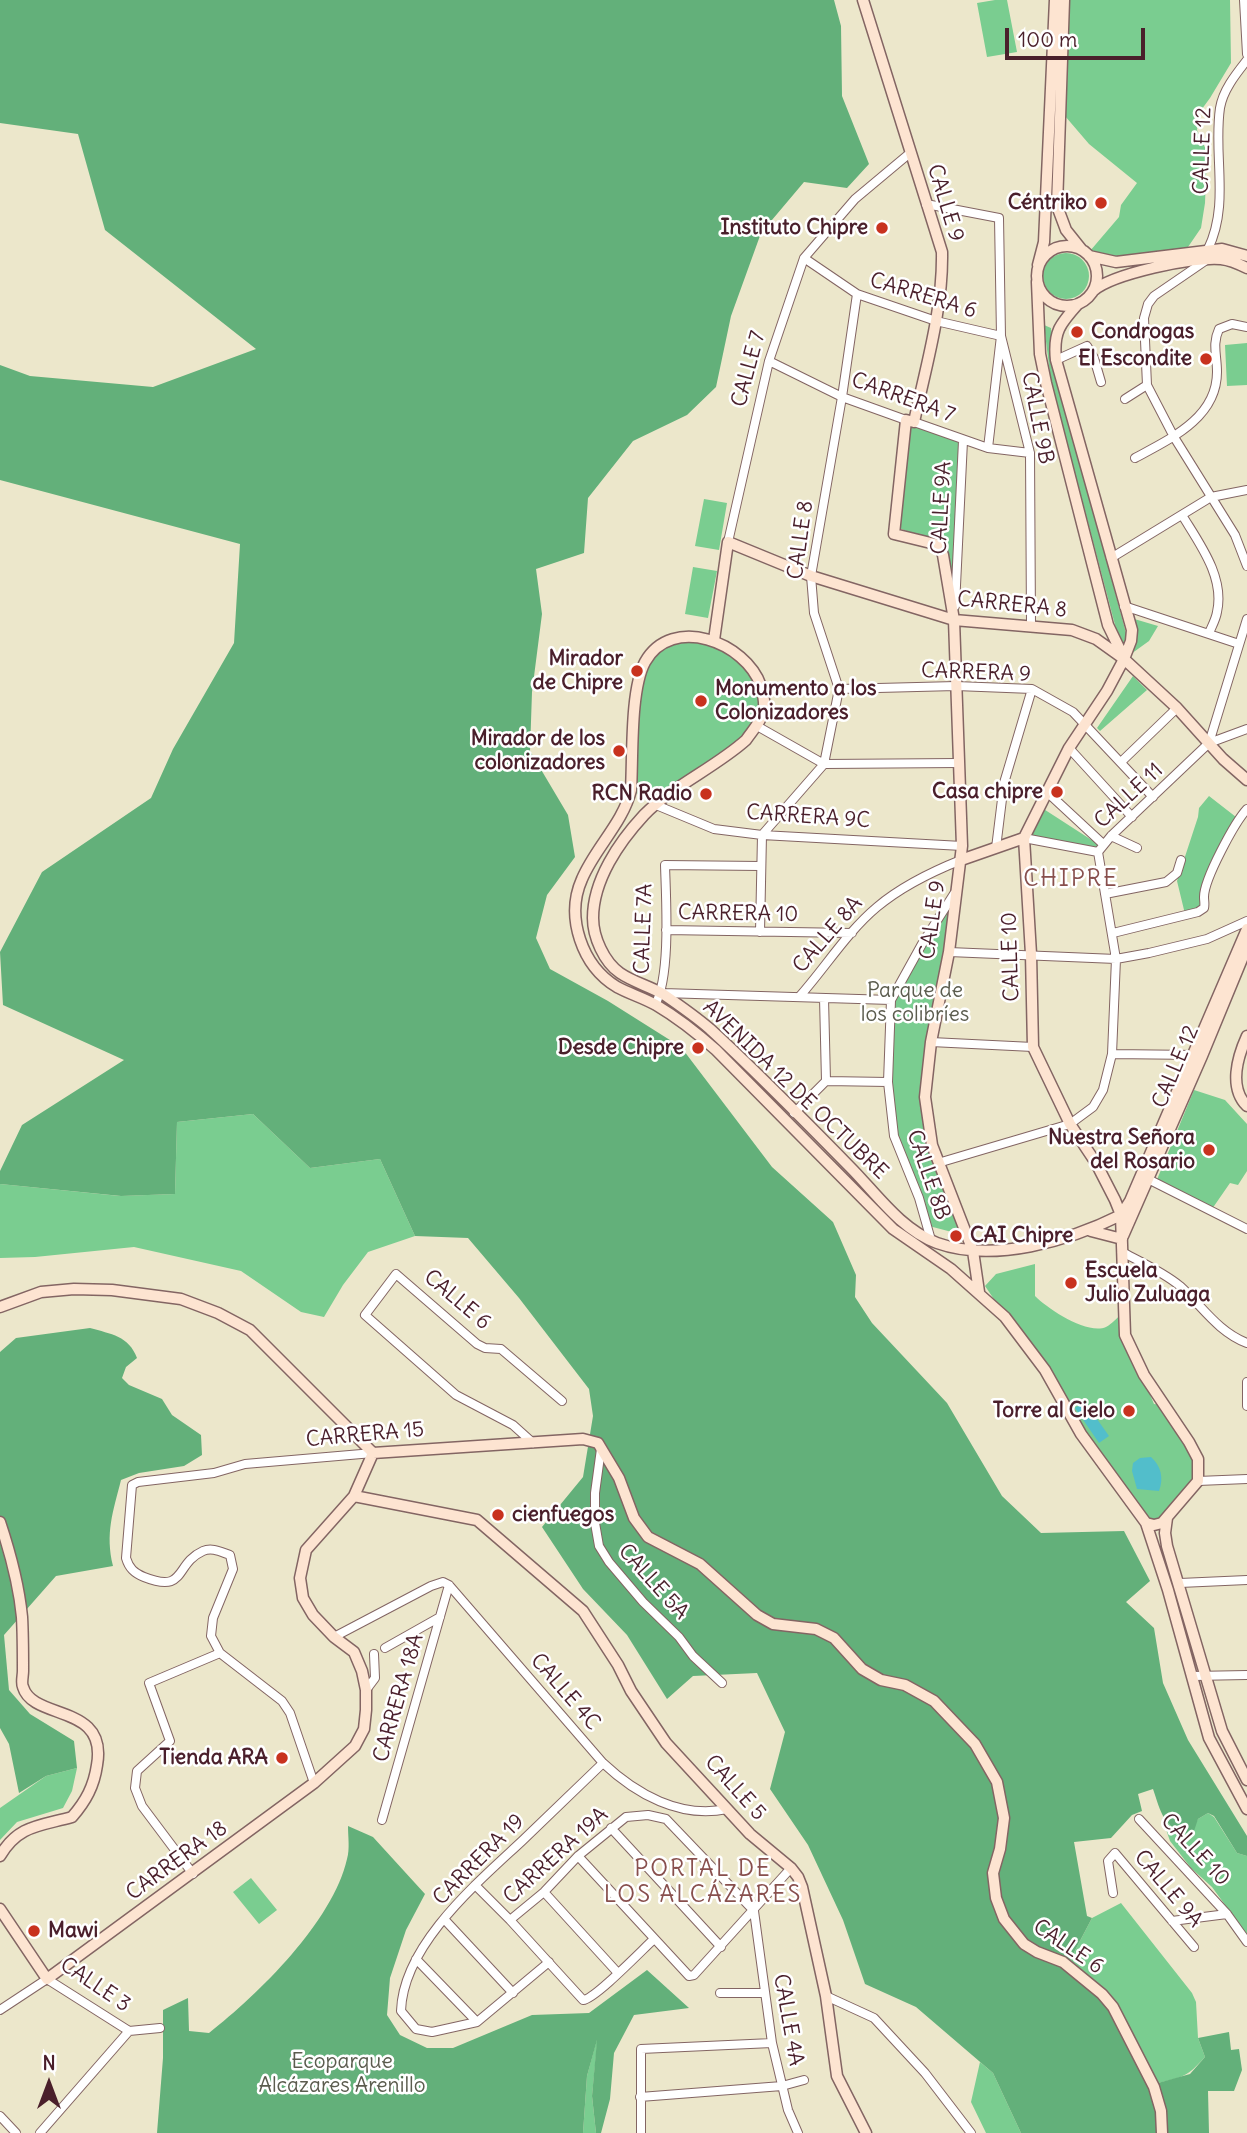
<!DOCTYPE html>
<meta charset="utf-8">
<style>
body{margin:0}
#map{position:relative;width:1247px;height:2133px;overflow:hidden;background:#ece7cb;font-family:Delius,sans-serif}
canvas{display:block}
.north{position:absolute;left:14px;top:2049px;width:70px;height:70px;-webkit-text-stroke:5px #fff;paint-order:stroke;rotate:0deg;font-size:19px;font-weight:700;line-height:28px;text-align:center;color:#4a1f2b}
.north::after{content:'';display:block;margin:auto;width:24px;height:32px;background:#4a1f2b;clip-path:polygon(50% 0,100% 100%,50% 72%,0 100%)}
.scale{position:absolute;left:1005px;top:28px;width:140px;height:32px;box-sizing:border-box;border:4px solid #4a1f2b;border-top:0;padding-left:9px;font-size:21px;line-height:24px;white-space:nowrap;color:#4a1f2b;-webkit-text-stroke:5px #fff;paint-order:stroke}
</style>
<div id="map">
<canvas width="1247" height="2133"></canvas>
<div class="north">N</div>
<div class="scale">100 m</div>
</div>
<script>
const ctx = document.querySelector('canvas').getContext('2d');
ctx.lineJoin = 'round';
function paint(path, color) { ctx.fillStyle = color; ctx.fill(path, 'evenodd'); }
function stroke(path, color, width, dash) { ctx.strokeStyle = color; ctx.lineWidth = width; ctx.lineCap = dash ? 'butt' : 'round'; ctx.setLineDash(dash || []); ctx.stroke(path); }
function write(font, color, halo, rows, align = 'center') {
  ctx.font = font + ' Delius,sans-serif'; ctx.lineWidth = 5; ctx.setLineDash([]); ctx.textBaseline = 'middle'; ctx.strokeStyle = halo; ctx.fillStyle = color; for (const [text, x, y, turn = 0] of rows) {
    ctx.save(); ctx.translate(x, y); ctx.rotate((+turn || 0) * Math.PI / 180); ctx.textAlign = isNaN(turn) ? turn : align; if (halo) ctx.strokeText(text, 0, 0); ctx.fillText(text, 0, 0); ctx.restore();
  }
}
const green = new Path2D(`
 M995 0H1007L1017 52 987 57 977 3Z
 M1064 0H1230L1231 63 1210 98 1199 113 1197 130 1207 152 1205 203 1201 228 1188 247 1122 259 1090 251 1119 217 1121 205 1137 183 1089 144 1059 109Z
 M1043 276a23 23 0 1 1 46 0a23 23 0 1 1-46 0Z
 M1044 325 1051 328 1055 371 1129 644 1131 618 1158 626 1149 641 1124 659 1051 382Z
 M1247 343V385L1227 386 1225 345Z
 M903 419 963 441 954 620 940 544 899 528Z
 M704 499 727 503 719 550 695 546Z
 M693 567 717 571 708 618 685 614Z
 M674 640 728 647 762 692 757 725 656 805 631 790 634 739 646 661Z
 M1133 676 1147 690 1100 731 1097 728Z
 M1209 796 1236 817 1215 860 1202 907 1185 914 1177 881 1198 817 1199 808Z
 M1039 806 1104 848 1097 853 1024 838Z
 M958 888 931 1042 928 1121 967 1236 929 1226 901 1158 888 1082 891 1000Z
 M1194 1090 1225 1100 1247 1124V1171L1238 1185 1230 1183 1212 1209 1156 1182Z
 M253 1114 310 1168 380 1159 415 1236 368 1252 343 1285 324 1317 301 1312 241 1271 134 1247 35 1257 0 1258V1184L120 1196 175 1194 177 1122Z
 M1035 1264V1296C1048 1309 1087 1335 1106 1327 1112 1324 1118 1317 1123 1312L1125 1335 1154 1404 1164 1405 1189 1442 1198 1481 1167 1518 1146 1523 985 1286 996 1274Z
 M77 1768 72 1791 63 1808 17 1822 0 1840V1808L46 1776Z
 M1208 1813 1214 1817 1237 1853 1247 1856V1935L1212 1887 1191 1868 1170 1841 1162 1818 1177 1831 1194 1826 1198 1819Z
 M251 1878 277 1910 259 1924 233 1892Z
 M1121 1903 1192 1993 1196 2002 1198 2038 1205 2057C1187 2077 1183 2077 1158 2083L1096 1983 1070 1960 1092 1918Z
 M598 2035 592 2096 596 2133H583L587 2076Z
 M980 2062 993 2073 1021 2133H986L971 2102Z`);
const forest = new Path2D(`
 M0 0H834L841 26 842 96 869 164 847 188 804 182 761 233 731 316 716 387 687 415 633 441 588 498 584 553 536 569 542 614 532 692 530 751 568 815 575 857 547 895 536 938 550 969 608 1001 681 1047 772 1167 833 1222 856 1275 855 1297 872 1323 947 1403 1002 1496 1041 1533 1124 1531 1150 1581 1126 1602 1154 1628 1163 1683 1188 1740 1247 1836V1856L1237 1853 1214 1816 1208 1813 1198 1819 1194 1831 1189 1834C1163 1828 1161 1812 1153 1789L1138 1794 1142 1811 1132 1815 1111 1838 1074 1842 1087 1916 1092 1918 1070 1960 1096 1983 1158 2083 1190 2074 1205 2057 1198 2038 1229 2032 1231 2050 1239 2049 1242 2070 1234 2091H1208L1209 2133H1021L993 2073 916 2007 865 1984 843 1920 808 1845 770 1789 785 1732 757 1673 693 1676 667 1699 627 1635 583 1589 542 1527 583 1477 593 1416 589 1389 519 1298 468 1238 415 1236 380 1159 310 1168 253 1114 177 1122 175 1194 121 1196 0 1184V1171L22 1125 124 1060 3 1005 0 952 42 872 151 798 173 749 234 643 240 544 0 480V365L30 376 153 387 256 349 105 230 78 134 0 123Z
 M90 1328C111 1334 129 1336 137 1358L126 1367 122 1378 129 1385 162 1399 172 1415 201 1435 202 1455 184 1466 139 1473 121 1480C113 1512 105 1533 113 1566L56 1576 4 1635 9 1690 30 1714 74 1741 77 1768 46 1776 19 1793 9 1744 0 1728V1352L16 1338Z
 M348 1826 373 1837 425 1894 406 1930 390 1978 387 2015 400 2035 427 2048H453L532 2015 589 2013 647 1970 689 2008 634 2015 614 2053 610 2099 601 2133H596L592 2096 597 2040 587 2076 583 2133H157L163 2058V2010L188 1998 189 2031 209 2033C259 1994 333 1921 347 1859 350 1849 348 1837 348 1826Z`);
const water = new Path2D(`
 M1085 1402 1109 1436 1099 1443 1075 1408Z
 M1151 1457C1161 1466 1164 1478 1159 1491L1137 1489 1132 1471 1133 1463 1140 1458Z`);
const street = new Path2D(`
 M1244 0 1247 54
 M926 204 999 218 1001 336 1030 453 1031 625
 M1208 249C1230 204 1213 155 1220 108 1223 90 1236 74 1247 60
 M804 258 857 294 936 321 1001 336 988 448
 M1208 259 1154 296 1148 304 1144 318 1147 385 1174 437 1235 535 1247 566
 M1056 360 1087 346 1094 358 1101 382
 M769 361 842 397 906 420
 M1125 399 1147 385
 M914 422 988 448 1030 453
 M1135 458C1170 439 1217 418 1217 372 1217 355 1212 344 1219 329L1232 324 1247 327
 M1182 515C1199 543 1225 577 1217 612 1216 619 1212 626 1209 633
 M728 542 769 361 804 258 855 199 910 153
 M1111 558 1211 497 1247 490
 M955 606 963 441
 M1124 606 1239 644
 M839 689 956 686 1032 689 1073 712 1153 797
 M757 726 824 764 959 763
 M1209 743 1247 729
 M1069 748 1132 817
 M1121 762 1177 708
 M1047 792 1103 844
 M656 805 714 829 762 835 962 846
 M1111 836 1137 848
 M1024 838 1098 852
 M996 848 1004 783 1032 689
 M1105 894 1166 882 1177 873 1181 860
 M666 930 852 933
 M760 932 762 835 824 764 839 689 814 613 811 576 842 397 857 294
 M1113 933 1198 912 1204 908C1205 904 1204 901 1204 897 1204 879 1235 822 1247 809
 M949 952 1116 959 1149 953 1207 939 1247 921
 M663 993 891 1000
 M799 997C825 968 847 932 877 907 902 886 931 872 961 860
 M824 998 826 1081
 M655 1005C671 976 666 899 665 865L760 866
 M931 1042 1033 1047
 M1112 1054 1196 1055
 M794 1113 826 1081 888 1082
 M938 1163 1070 1124 1093 1107 1103 1090 1112 1054 1116 959 1098 852 1111 836 1209 743 1247 619
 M1144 1177 1247 1229
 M931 1240 919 1198 894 1136 888 1082 891 1000 922 944 954 894
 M1122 1252C1141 1262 1163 1272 1180 1286 1202 1306 1218 1332 1247 1343
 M1247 1382V1406
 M533 1443 513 1425 456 1395 365 1315 396 1274 477 1344 485 1348 501 1349 562 1401
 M601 1449 595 1493V1523L599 1546 609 1562 643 1602 679 1637 693 1656 722 1683
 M1198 1481 1247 1479
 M1180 1583 1247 1580
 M334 1637 431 1586 443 1582 449 1585 603 1763C636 1794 680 1819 727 1809
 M385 1648 440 1617
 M1193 1676 1247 1675
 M366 1690 375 1678 374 1654
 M314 1783 290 1713 282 1701 220 1653 211 1636 213 1618 233 1569 230 1555C221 1552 212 1547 203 1551 174 1564 187 1594 144 1577 134 1573 129 1568 126 1558L132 1485 138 1482 214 1473 245 1464 373 1453
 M1139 1819 1227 1914 1247 1942
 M382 1820 449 1585
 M611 1828 721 1947
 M578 1856 689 1976 694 1975 791 1868
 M193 1874 142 1806 135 1788 137 1771 170 1741 149 1683 220 1653
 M475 1885 510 1920 583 2000C595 1999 641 1951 654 1939
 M544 1892 617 1972
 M1113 1893 1108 1861 1115 1853 1194 1947
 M444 1919 513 1993
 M510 1920 544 1892 578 1856 626 1817 648 1815 666 1819 754 1911 772 2043 788 2110 798 2133
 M1172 1921 1227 1914
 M416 1959 477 2022
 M549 1962 477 2022 432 2032 416 2029 401 2011C403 1945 477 1883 522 1841 549 1815 576 1789 603 1763
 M720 1993H764
 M826 1996 874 2018 925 2073 971 2133
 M0 2010 47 1979 129 2031 160 2028
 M640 2097 782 2086 804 2080
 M0 2116 16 2133
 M40 2133 129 2031
 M641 2133V2049L772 2043`);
const secondary = new Path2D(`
 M863 0 942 252C943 310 926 366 914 422L906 420 894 534 939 545 943 555 954 620 962 846 949 952 931 1042 925 1097 932 1145 973 1251 979 1292
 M1064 0 1057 206 1066 230 1082 250
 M1037 276a30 30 0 1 1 60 0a30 30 0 1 1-60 0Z
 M1089 256 1116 262 1222 249 1247 256
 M1038 265 1044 242 1055 0
 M1037 282 1040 354 1046 383 1108 625 1123 656
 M1093 291C1112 274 1195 256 1221 259 1231 260 1239 264 1247 268
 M1078 304C1060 324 1053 332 1056 360L1132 630 1131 641 1124 659 1107 691 1069 748 1024 838 1031 954 1033 1047 1070 1124 1096 1163 1115 1200 1121 1215 1125 1335 1144 1375 1189 1442 1198 1459V1481L1162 1523 1154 1525 1146 1523
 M714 640 728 542 811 576 954 620 1072 630 1096 639 1124 659 1177 708 1223 759 1247 780
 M961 860 1024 838
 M1247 1036C1237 1058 1229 1088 1247 1106
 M1121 1215C1069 1241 993 1263 937 1243 900 1229 876 1193 850 1167 804 1120 758 1073 710 1029 695 1016 679 1005 663 994 649 986 633 982 620 973 604 962 593 937 593 918 593 880 619 842 644 815 671 787 716 767 746 740 752 731 760 723 763 713 766 704 763 694 761 686 746 642 672 614 645 662 630 690 633 757 631 790 623 823 595 848 582 879 565 917 582 966 617 987 630 994 644 998 656 1005 678 1018 697 1033 716 1050L893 1229 951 1269 1005 1317 1045 1370 1081 1434 1146 1523 1168 1590 1209 1738 1247 1809
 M1121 1215 1130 1201 1247 929
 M1091 1231 1122 1239
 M1123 1236 1202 1056 1247 947
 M0 1307 41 1292 74 1289 112 1290 181 1299 218 1313 250 1330 373 1453
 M373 1453 583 1439 598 1443 619 1478 634 1518 648 1537 700 1564 757 1615 773 1624 816 1629 834 1638 862 1669 881 1680 905 1685 934 1701 975 1744 997 1782 1004 1818 1000 1849 993 1873 996 1898 1004 1919 1024 1944 1037 1952 1063 1962 1102 1994 1113 2007 1154 2087 1161 2111 1162 2133
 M354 1496 477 1520 583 1611 618 1665 631 1691 666 1743 750 1834 791 1868 798 1877 802 1887 826 1996 837 2076 866 2133
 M1167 1518 1165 1533 1167 1546 1222 1731 1247 1780
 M0 1522C10 1552 19 1586 22 1617 23 1635 23 1653 23 1671 23 1676 21 1683 23 1687 33 1721 108 1703 97 1765 94 1786 86 1801 72 1817 40 1826 18 1825 0 1856
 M0 1909 47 1979 314 1783 355 1746 364 1729 366 1710V1690L362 1671 354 1652 334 1637 313 1615 303 1598 300 1578 306 1550 354 1496 373 1453`);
const markers = [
 [1101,203,7,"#c8321e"],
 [882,228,7,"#c8321e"],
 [1077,332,7,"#c8321e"],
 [1206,359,7,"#c8321e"],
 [637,671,7,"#c8321e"],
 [701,701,7,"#c8321e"],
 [619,751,7,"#c8321e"],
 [1057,792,7,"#c8321e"],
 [706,794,7,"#c8321e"],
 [698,1048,7,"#c8321e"],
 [1209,1150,7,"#c8321e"],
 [956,1236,7,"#c8321e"],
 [1071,1283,7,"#c8321e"],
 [1129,1411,7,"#c8321e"],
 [498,1515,7,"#c8321e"],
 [282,1758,7,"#c8321e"],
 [34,1931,7,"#c8321e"]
];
const streetNames = [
 ["CALLE 12",1203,151,-88],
 ["CALLE 9",945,203,73],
 ["CARRERA 6",923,296,17],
 ["CALLE 7",749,369,-75],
 ["CARRERA 7",903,398,20],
 ["CALLE 9B",1037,418,79],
 ["CALLE 9A",942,508,-87],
 ["CALLE 8",801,540,-82],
 ["CARRERA 8",1012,605,6],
 ["CARRERA 9",976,673,2],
 ["CALLE 11",1129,796,-43],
 ["CARRERA 9C",808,817,4],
 ["CARRERA 10",738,914,1],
 ["CALLE 9",933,920,-82],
 ["CALLE 7A",644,929,-88],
 ["CALLE 8A",828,935,-49],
 ["CALLE 10",1011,957,-92],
 ["CALLE 12",1176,1067,-67],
 ["AVENIDA 12 DE OCTUBRE",795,1090,44],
 ["CALLE 8B",928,1175,71],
 ["CALLE 6",457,1300,40],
 ["CARRERA 15",365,1435,-5],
 ["CALLE 5A",653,1582,48],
 ["CALLE 4C",565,1692,49],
 ["CARRERA 18A",399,1698,-74],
 ["CALLE 5",735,1788,48],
 ["CALLE 10",1195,1850,47],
 ["CARRERA 19A",556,1856,-42],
 ["CARRERA 19",479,1860,-45],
 ["CARRERA 18",177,1861,-36],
 ["CALLE 9A",1168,1889,50],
 ["CALLE 6",1068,1947,34],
 ["CALLE 3",95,1985,34],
 ["CALLE 4A",788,2020,80]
];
const poiNames = [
 ["Céntriko",1087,203],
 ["Instituto Chipre",868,228],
 ["Condrogas",1091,332,"left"],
 ["El Escondite",1192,359],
 ["Mirador",623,659],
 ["de Chipre",623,683],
 ["Monumento a los",715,689,"left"],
 ["Colonizadores",715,713,"left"],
 ["Mirador de los",605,739],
 ["colonizadores",605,763],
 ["Casa chipre",1043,792],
 ["RCN Radio",692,794],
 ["Desde Chipre",684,1048],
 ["Nuestra Señora",1195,1138],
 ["del Rosario",1195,1162],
 ["CAI Chipre",970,1236,"left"],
 ["Escuela",1085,1271,"left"],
 ["Julio Zuluaga",1085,1295,"left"],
 ["Torre al Cielo",1115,1411],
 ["cienfuegos",512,1515,"left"],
 ["Tienda ARA",268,1758],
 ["Mawi",48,1931,"left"]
];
const parkNames = [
 ["Parque de",915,991],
 ["los colibríes",915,1015],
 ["Ecoparque",342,2062],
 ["Alcázares Arenillo",342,2086]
];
const neighbourhoodNames = [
 ["CHIPRE",1071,879],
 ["PORTAL DE",703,1869],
 ["LOS ALCÁZARES",703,1895]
];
paint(green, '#7acd90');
paint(forest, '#63b07a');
paint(water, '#52becb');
stroke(street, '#836563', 10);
stroke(secondary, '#836563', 13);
stroke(street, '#fff', 8);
stroke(secondary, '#fde4d1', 10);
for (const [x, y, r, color] of markers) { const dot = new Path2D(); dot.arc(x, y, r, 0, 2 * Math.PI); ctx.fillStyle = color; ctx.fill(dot); stroke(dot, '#fff', 2.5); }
write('21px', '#4a1f2b', '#fff', streetNames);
write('bold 21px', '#4a1f2b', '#fff', poiNames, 'right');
write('21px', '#5b5c4e', '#fff', parkNames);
ctx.letterSpacing = '2px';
write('23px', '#884f4d', '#fff', neighbourhoodNames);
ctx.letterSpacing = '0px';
</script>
